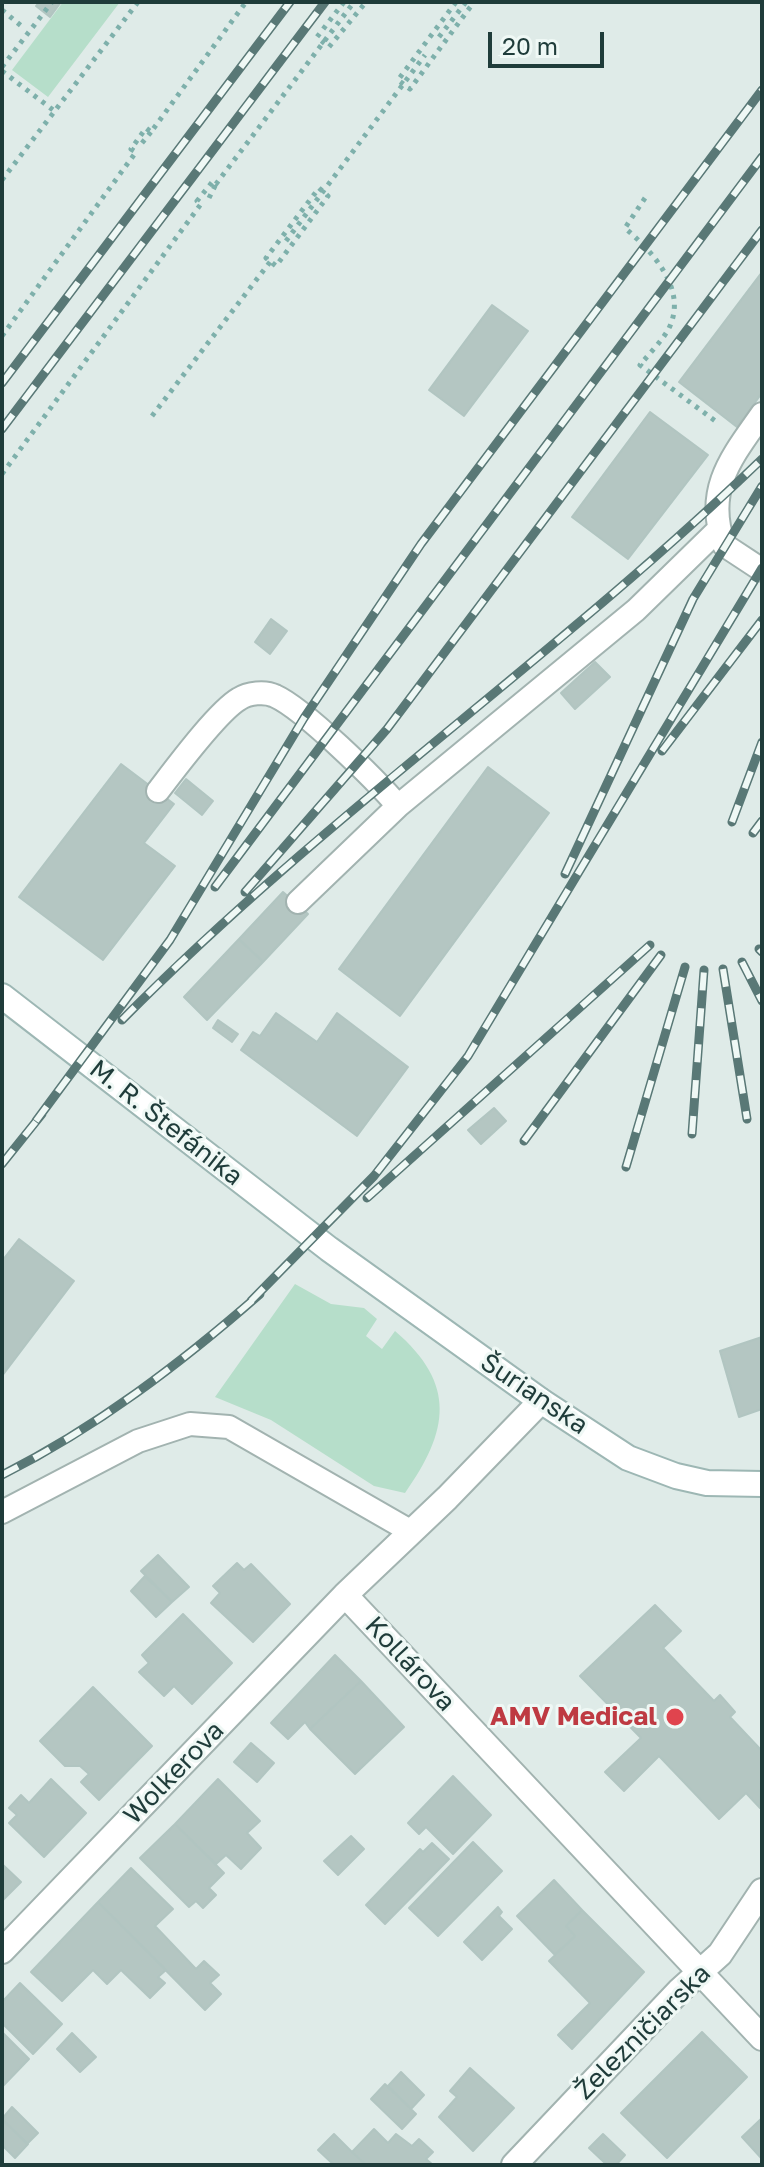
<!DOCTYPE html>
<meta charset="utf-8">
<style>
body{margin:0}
#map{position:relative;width:764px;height:2167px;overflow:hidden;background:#dfebe8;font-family:"Golos Text",sans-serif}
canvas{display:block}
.frame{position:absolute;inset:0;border:4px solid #1f3c3a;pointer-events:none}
.scale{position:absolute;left:488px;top:32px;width:116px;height:36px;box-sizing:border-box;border:4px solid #1f3c3a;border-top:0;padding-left:10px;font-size:24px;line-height:28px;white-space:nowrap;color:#1f3c3a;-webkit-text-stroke:6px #eff8f5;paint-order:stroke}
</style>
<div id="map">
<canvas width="764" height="2167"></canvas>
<div class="frame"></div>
<div class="scale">20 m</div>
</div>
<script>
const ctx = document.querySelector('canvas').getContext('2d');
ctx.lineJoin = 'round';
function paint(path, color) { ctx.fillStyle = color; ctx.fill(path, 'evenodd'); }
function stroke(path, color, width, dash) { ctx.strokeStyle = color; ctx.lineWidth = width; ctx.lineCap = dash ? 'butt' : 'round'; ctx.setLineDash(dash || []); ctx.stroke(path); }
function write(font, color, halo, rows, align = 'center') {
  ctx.font = font + ' "Golos Text",sans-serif'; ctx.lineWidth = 6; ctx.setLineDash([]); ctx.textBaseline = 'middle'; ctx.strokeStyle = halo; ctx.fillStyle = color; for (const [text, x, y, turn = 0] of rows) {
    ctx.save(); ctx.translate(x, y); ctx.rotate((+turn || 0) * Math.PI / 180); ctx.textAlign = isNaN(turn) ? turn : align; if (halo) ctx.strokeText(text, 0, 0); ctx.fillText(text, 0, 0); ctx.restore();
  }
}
const green = new Path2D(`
 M63 2H120L48 97 12 70Z
 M295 1284 331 1304 364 1308 377 1319 366 1336 382 1349 395 1331C457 1384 449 1431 405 1493L374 1486 271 1420 215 1397Z`);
const building = new Path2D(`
 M39 2H61L50 17 36 6Z
 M762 272V393L737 427 679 382Z
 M492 305 528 331 464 416 429 390Z
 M650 412 708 455 628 559 572 517Z
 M271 619 287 631 270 654 255 642Z
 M595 662 610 677 575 709 561 693Z
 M121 764 174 804 144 843 175 866 103 960 19 897Z
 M488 767 549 813 400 1016 339 969Z
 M186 779 213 801 202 815 175 793Z
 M283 892 308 914 263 962 239 939Z
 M239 939 263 962 207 1020 184 997Z
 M276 1013 317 1042 337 1013 408 1067 357 1136 241 1050 253 1032 260 1036Z
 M218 1020 238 1034 232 1042 213 1028Z
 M494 1108 506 1121 481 1144 468 1130Z
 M19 1239 74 1281 2 1376V1261Z
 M762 1337V1409L739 1417 720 1351Z
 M158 1555 189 1587 172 1602 141 1571Z
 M237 1563 244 1570 251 1564 290 1604 253 1642 211 1603 220 1593 213 1586Z
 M145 1576 172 1602 156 1617 131 1591Z
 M655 1605 681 1631 663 1648 714 1701 720 1695 735 1712 730 1717 762 1751 760 1808 746 1793 719 1819 659 1756 624 1791 605 1772 641 1738 580 1676Z
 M183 1614 232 1663 192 1704 174 1686 164 1696 139 1672 149 1663 142 1655Z
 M335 1655 361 1681 310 1729 305 1722 288 1739 271 1723Z
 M361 1681 404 1727 355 1774 310 1729Z
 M93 1687 152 1746 99 1800 81 1782 89 1774 80 1766H65L40 1741Z
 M251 1743 274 1763 257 1782 234 1762Z
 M453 1776 491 1815 453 1854 426 1827 419 1834 408 1823Z
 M51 1779 86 1813 44 1857 9 1823 17 1815 9 1808 21 1795 29 1803Z
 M218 1779 260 1821 247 1833 261 1848 241 1869 226 1855 216 1864 175 1824Z
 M175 1824 224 1873 209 1888 216 1895 203 1908 196 1901 189 1907 140 1858Z
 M351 1836 364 1849 338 1875 324 1861Z
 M473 1842 502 1871 438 1936 409 1908Z
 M432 1843 449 1859 385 1924 366 1905 420 1849 423 1852Z
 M2 1864 21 1882 2 1901Z
 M131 1868 173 1909 155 1926 196 1969 204 1961 219 1975 210 1983 221 1994 205 2010 98 1902Z
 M554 1880 582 1910 566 1926 575 1936 555 1955 517 1916Z
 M98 1902 166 1970 158 1977 165 1983 150 1998 121 1970 107 1984 93 1970 62 2001 31 1972Z
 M498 1907 502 1912 499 1916 512 1929 482 1960 464 1942Z
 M582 1910 644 1972 572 2049 558 2035 590 2003 549 1961 575 1936 566 1926Z
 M20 1983 62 2024 33 2054 2 2023V2002Z
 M2 2032 29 2059 2 2087Z
 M702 2032 747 2077 667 2158 621 2113Z
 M72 2033 96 2057 80 2072 57 2049Z
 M470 2068 514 2108 473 2151 439 2117 457 2097 450 2091Z
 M401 2072 424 2095 411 2109 388 2086Z
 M385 2084 416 2114 402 2129 371 2099Z
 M12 2107 38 2133 27 2144 2 2119Z
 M762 2118V2159L742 2137Z
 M2 2119 28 2144 15 2158 2 2145Z
 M374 2129 388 2143 396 2134 412 2146 419 2139 433 2152 426 2159 433 2165H366L352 2152Z
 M334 2134 352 2152 366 2165H334L318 2150Z
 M603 2134 625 2155 616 2165H607L589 2148Z`);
const path = new Path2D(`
 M344 2 317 37 329 47 366 2
 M456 2 398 80 410 89 474 2
 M2 10 25 29
 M439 37 466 2
 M2 67 52 2
 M2 71 57 113
 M142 143 151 132
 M2 180 138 2
 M319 188 328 196 276 266 266 258Z
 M209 198 216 184
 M645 198 625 228C654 253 689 291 668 330 661 342 649 354 640 365L718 423
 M286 241 425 55
 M2 336 136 152 131 149 146 128 151 132 246 2
 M152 416 270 262
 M2 474 201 204 197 201 213 181 216 184 354 2`);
const lane = new Path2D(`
 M762 414C732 457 704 489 724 545L762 570
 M158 791C175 769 217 712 239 699 248 693 265 691 275 696 304 709 376 780 398 806
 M298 902 398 806 636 610 719 529
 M2 1512 138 1441 190 1424 229 1427 410 1531`);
const street = new Path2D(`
 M541 1401 447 1498 345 1595 762 2038
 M2 1951 345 1595
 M514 2165 679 1991 720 1954 762 1891`);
const secondary = new Path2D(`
 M2 996 329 1249 541 1401 628 1458 676 1476 707 1483 762 1484`);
const rail = new Path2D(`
 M2 383 290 2
 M2 429 325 2
 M662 751 762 620
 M732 822 762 742
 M753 833 762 821
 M565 874 693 599 762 486
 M215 887 762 157
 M245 892 387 729 762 230
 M759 949 762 952
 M742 962 762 1001
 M723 969 747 1119
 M122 1020C321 818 558 656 762 459
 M36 1121 170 940 304 718 421 544 762 90
 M692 1134 704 970
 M524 1141 661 955
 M2 1164 42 1114
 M626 1167 685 967
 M367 1198 650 945
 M251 1301 374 1176 468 1056 762 568
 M2 1475C97 1427 180 1364 260 1294`);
const markers = [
 [675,1717,10,"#e0444e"]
];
const streetNames = [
 ["M. R. Štefánika",166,1123,38],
 ["Šurianska",534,1394,34],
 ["Kollárova",410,1664,47],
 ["Wolkerova",174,1773,-46],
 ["Železničiarska",643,2032,-45]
];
const healthNames = [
 ["AMV Medical",657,1717]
];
paint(green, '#b6deca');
paint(building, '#b4c6c2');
stroke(building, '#b1c5c1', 2);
stroke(lane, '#a2b3b0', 26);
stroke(street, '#a2b3b0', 28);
stroke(secondary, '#9db7b4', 28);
stroke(path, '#7eb0ab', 5, [4, 6]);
stroke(lane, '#fff', 22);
stroke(street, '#fff', 24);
stroke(secondary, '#fff', 24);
stroke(rail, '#597876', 9);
stroke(rail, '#eff8f5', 6, [18]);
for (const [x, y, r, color] of markers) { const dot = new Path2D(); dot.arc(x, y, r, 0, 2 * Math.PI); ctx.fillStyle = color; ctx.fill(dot); stroke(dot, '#eff8f5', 3); }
write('26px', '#1f3c3a', '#eff8f5', streetNames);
write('bold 26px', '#be3a42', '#eff8f5', healthNames, 'right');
</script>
